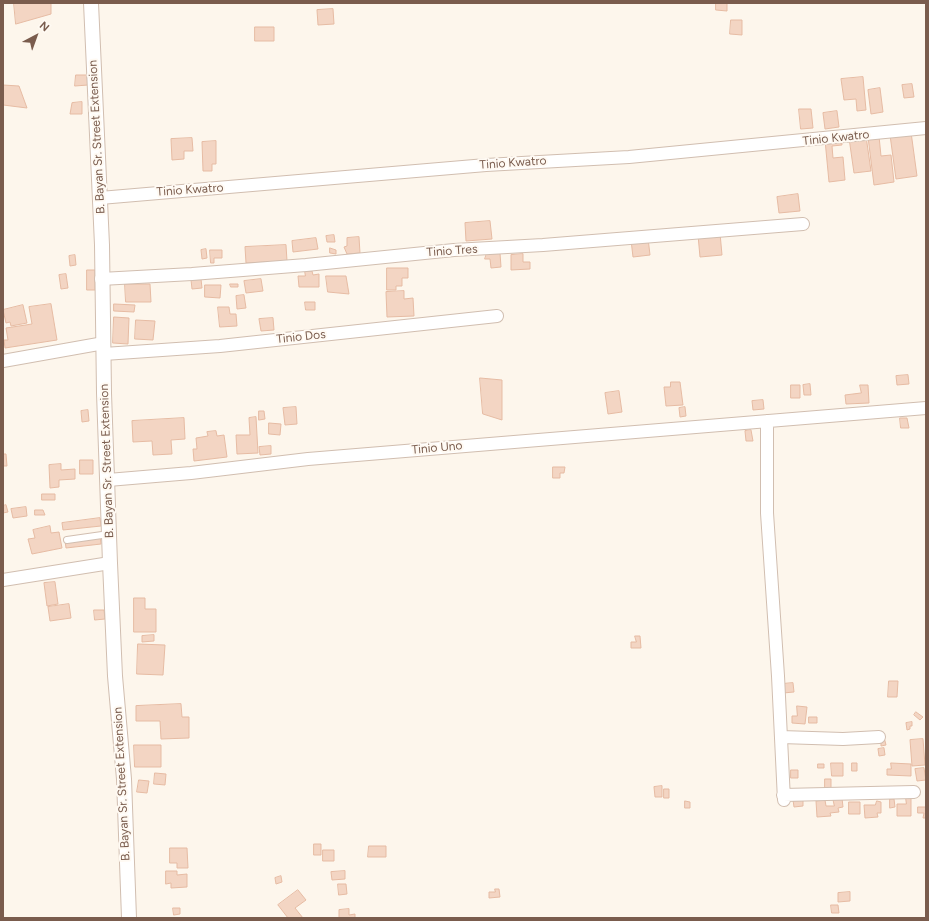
<!DOCTYPE html>
<style>
body{margin:0}
#map{position:relative;width:929px;height:921px;overflow:hidden;background:#fdf6ec;font-family:Figtree,sans-serif}
canvas{display:block}
.frame{position:absolute;inset:0;border:4px solid #7a5c4d;pointer-events:none}
.north{position:absolute;left:16px;top:16px;width:40px;height:40px;-webkit-text-stroke:3px #fffaf3;paint-order:stroke;rotate:41deg;font-size:11px;font-weight:700;line-height:16px;text-align:center;color:#7a5c4d}
.north::after{content:'';display:block;margin:auto;width:14px;height:18px;background:#7a5c4d;clip-path:polygon(50% 0,100% 100%,50% 72%,0 100%)}
</style>
<div id="map">
<canvas width="929" height="921"></canvas>
<div class="frame"></div>
<div class="north">N</div>
</div>
<script>
const ctx = document.querySelector('canvas').getContext('2d');
ctx.lineJoin = 'round';
function paint(path, color) { ctx.fillStyle = color; ctx.fill(path, 'evenodd'); }
function stroke(path, color, width, dash) { ctx.strokeStyle = color; ctx.lineWidth = width; ctx.lineCap = dash ? 'butt' : 'round'; ctx.setLineDash(dash || []); ctx.stroke(path); }
function write(font, color, halo, rows, align = 'center') {
  ctx.font = font + ' Figtree,sans-serif'; ctx.lineWidth = 4; ctx.setLineDash([]); ctx.textBaseline = 'middle'; ctx.strokeStyle = halo; ctx.fillStyle = color; for (const [text, x, y, turn = 0] of rows) {
    ctx.save(); ctx.translate(x, y); ctx.rotate((+turn || 0) * Math.PI / 180); ctx.textAlign = isNaN(turn) ? turn : align; if (halo) ctx.strokeText(text, 0, 0); ctx.fillText(text, 0, 0); ctx.restore();
  }
}
const building = new Path2D(`
 M14 3H51V14L16 24Z
 M716 3H727V11L716 10Z
 M333 9 334 24 318 25 317 10Z
 M731 20H742V35L730 34Z
 M255 27H274V41H255Z
 M76 75H87L88 85 75 86Z
 M863 77 866 110 857 111 856 99 844 100 841 79Z
 M912 84 914 97 904 98 902 85Z
 M3 85 19 86 27 108 3 105Z
 M880 88 883 112 871 114 868 90Z
 M82 102V114H70L72 103Z
 M799 109H811L813 128 801 129Z
 M837 111 839 127 825 129 823 113Z
 M911 132 917 176 896 179 890 135Z
 M866 136 871 171 854 173 849 138Z
 M879 136 881 156 891 155 894 182 874 185 868 137Z
 M192 138 193 151H184V159L172 160 171 139Z
 M841 138 842 145 832 146 833 158 843 157 845 180 829 182 825 140Z
 M216 141V164H212V171H203L202 142Z
 M798 194 800 211 779 213 777 197Z
 M490 221 492 239 466 241 465 223Z
 M720 233 722 255 700 257 698 235Z
 M334 235 335 242H327L326 236Z
 M359 237 360 253 347 254 344 247 347 246V238Z
 M316 238 318 249 293 252 292 241Z
 M648 238 650 255 633 257 631 240Z
 M286 245 287 261 246 263 245 247Z
 M330 248 336 250V254L330 253Z
 M206 249 207 258 202 259 201 250Z
 M210 250H222V258H214V263H211Z
 M488 250 500 253 501 267 491 268 490 259H485Z
 M523 254V262H530V269L511 270V255Z
 M75 255 76 265 70 266 69 256Z
 M387 268H408V278H402V286H396V290H387Z
 M87 270H95V290H87Z
 M305 271H312L313 275 319 274V287H299L298 276H305Z
 M66 274 68 288 61 289 59 275Z
 M326 276H346L349 294 328 292Z
 M201 279 202 288 192 289 191 280Z
 M261 279 263 291 246 293 244 281Z
 M125 284H150L151 302H126Z
 M230 284H238V287H231Z
 M205 285H221L220 298 205 297Z
 M404 291V299L413 298 414 316 387 317 386 292Z
 M244 295 246 308 237 309 236 296Z
 M305 302H315V310H306Z
 M51 304 57 340 5 348 4 340H8L6 328 32 324 29 307Z
 M114 304 135 305 134 312 114 311Z
 M23 305 27 323 11 326 10 322 6 323 3 310Z
 M218 307H229L230 314H236L237 326 220 327Z
 M114 317 129 318 128 344 113 343Z
 M273 318 274 330 261 331 259 319Z
 M136 320 155 321 153 340 135 339Z
 M908 375 909 384 897 385 896 376Z
 M480 378 502 380V420L483 414Z
 M671 382H680L683 405 666 406 664 387H670Z
 M810 384 811 395H804L803 385Z
 M791 385H800V398H791Z
 M860 385H868L869 403 846 404 845 395 861 393Z
 M619 391 622 412 608 414 605 393Z
 M763 400 764 409 753 410 752 401Z
 M296 407 297 424 285 425 283 408Z
 M685 407 686 416 680 417 679 408Z
 M88 410 89 421 82 422 81 411Z
 M259 411H264L265 419 259 420Z
 M256 417 258 453 237 454 236 435H250L249 418Z
 M184 418 185 439 171 440 172 454 153 455 152 441 133 442 132 421Z
 M900 418H907L909 428H901Z
 M269 423 281 424 280 435 269 434Z
 M751 430 753 441H746L745 431Z
 M216 431 217 436 224 435 227 457 194 461 193 449H197L196 438 208 436 207 432Z
 M271 446V454L260 455 259 447Z
 M3 454H6L7 466H3Z
 M80 460H93V474H80Z
 M61 464V470L75 469V479L59 480V487L50 488 49 465Z
 M553 467H565L564 473H560V478H553Z
 M42 494H55V500H42Z
 M6 505 8 512 3 513V506Z
 M26 507 27 516 13 518 11 509Z
 M35 510H43L45 515H35Z
 M100 518 101 526 63 530 62 523Z
 M50 526 51 533 59 532 62 548 32 554 28 539 35 538 33 530Z
 M100 536 101 544 66 548 65 540Z
 M55 582 58 604 47 606 44 583Z
 M134 598H145V609H156V632H134Z
 M69 604 71 618 50 621 48 607Z
 M94 610H104L105 619 95 620Z
 M154 635V641L142 642V636Z
 M635 636H640L641 648H631V642H636Z
 M138 644 165 645 163 675 137 674Z
 M889 681H898L897 697H888Z
 M793 683 794 692 783 693 782 684Z
 M181 704 182 717H189V738L161 739 160 721H136V706Z
 M797 706 807 707 805 724 792 723V716H797Z
 M916 712 923 717 920 720 914 715Z
 M809 717H817V723H809Z
 M912 722V726H910V729L907 730 906 723Z
 M884 737 886 745 881 746V743H879Z
 M923 739 925 765 912 766 910 740Z
 M134 745H161V767H135Z
 M884 748 885 755 879 756 878 749Z
 M831 763H843V776H832Z
 M852 763H857V771H852Z
 M891 763 911 764V776L887 775V769H891Z
 M818 764H824V768H818Z
 M924 768 926 780 917 781 915 769Z
 M791 770H798V778H791Z
 M155 773 166 774 165 785 154 784Z
 M825 779H831V788H825Z
 M139 780 149 781 147 793 137 792Z
 M662 786V797H655L654 787Z
 M664 789H669V798H664Z
 M833 798H842L843 807 838 808 839 812 830 813 831 816 817 817 816 801 825 800 826 806H834Z
 M906 798H911V816H897V804H906Z
 M803 799V806L794 807 793 800Z
 M890 799H894L895 807 890 808Z
 M685 801 690 802V808H685Z
 M877 801 881 802V813H877L878 817 865 818 864 805H875Z
 M849 802H860V814H849Z
 M918 807H926V818H923L924 813H918Z
 M314 844H321V855H314Z
 M369 846H386V857H368Z
 M170 848H187L188 868H177V863H170Z
 M323 850H334V861H323Z
 M166 871H177V875L187 874V887L171 888V883L166 884Z
 M345 871V879L332 880 331 872Z
 M281 876 282 882 276 884 275 878Z
 M338 884H346L347 894 339 895Z
 M495 889H499L500 897 489 898V892H495Z
 M298 890 306 900 295 908 303 918H288L278 905Z
 M850 892V901L838 902V893Z
 M831 905H838L839 913H832Z
 M173 908H180V914L174 915Z
 M349 909V915L355 914V918H339V910Z`);
const service = new Path2D(`
 M67 540 109 534`);
const minor = new Path2D(`
 M100 198 486 165 629 157 926 128
 M101 279 192 274 306 265 454 250 543 245 803 224
 M104 354 220 346 497 316
 M3 361 104 343
 M767 421V513L778 676 784 800
 M108 480 191 473 308 459 926 408
 M3 580 110 563
 M781 737 843 739 879 737
 M783 795 914 792`);
const tertiary = new Path2D(`
 M91 3 102 245 104 393 110 563 115 676 124 779 129 918`);
const streetNames = [
 ["B. Bayan Sr. Street Extension",97,137,-93],
 ["Tinio Kwatro",836,138,-6],
 ["Tinio Kwatro",513,163,-4],
 ["Tinio Kwatro",190,190,-4],
 ["Tinio Tres",452,251,-4],
 ["Tinio Dos",301,337,-6],
 ["Tinio Uno",437,448,-5],
 ["B. Bayan Sr. Street Extension",107,461,-92],
 ["B. Bayan Sr. Street Extension",122,784,-93]
];
paint(building, '#f3d5c3');
stroke(building, '#e6bba3', 1);
stroke(service, '#d1beb0', 8);
stroke(minor, '#d1beb0', 14);
stroke(tertiary, '#d1beb0', 16);
stroke(service, '#fff', 6);
stroke(minor, '#fff', 12);
stroke(tertiary, '#fff', 14);
write('12px', '#7a5c4d', '#fffaf3', streetNames);
</script>
